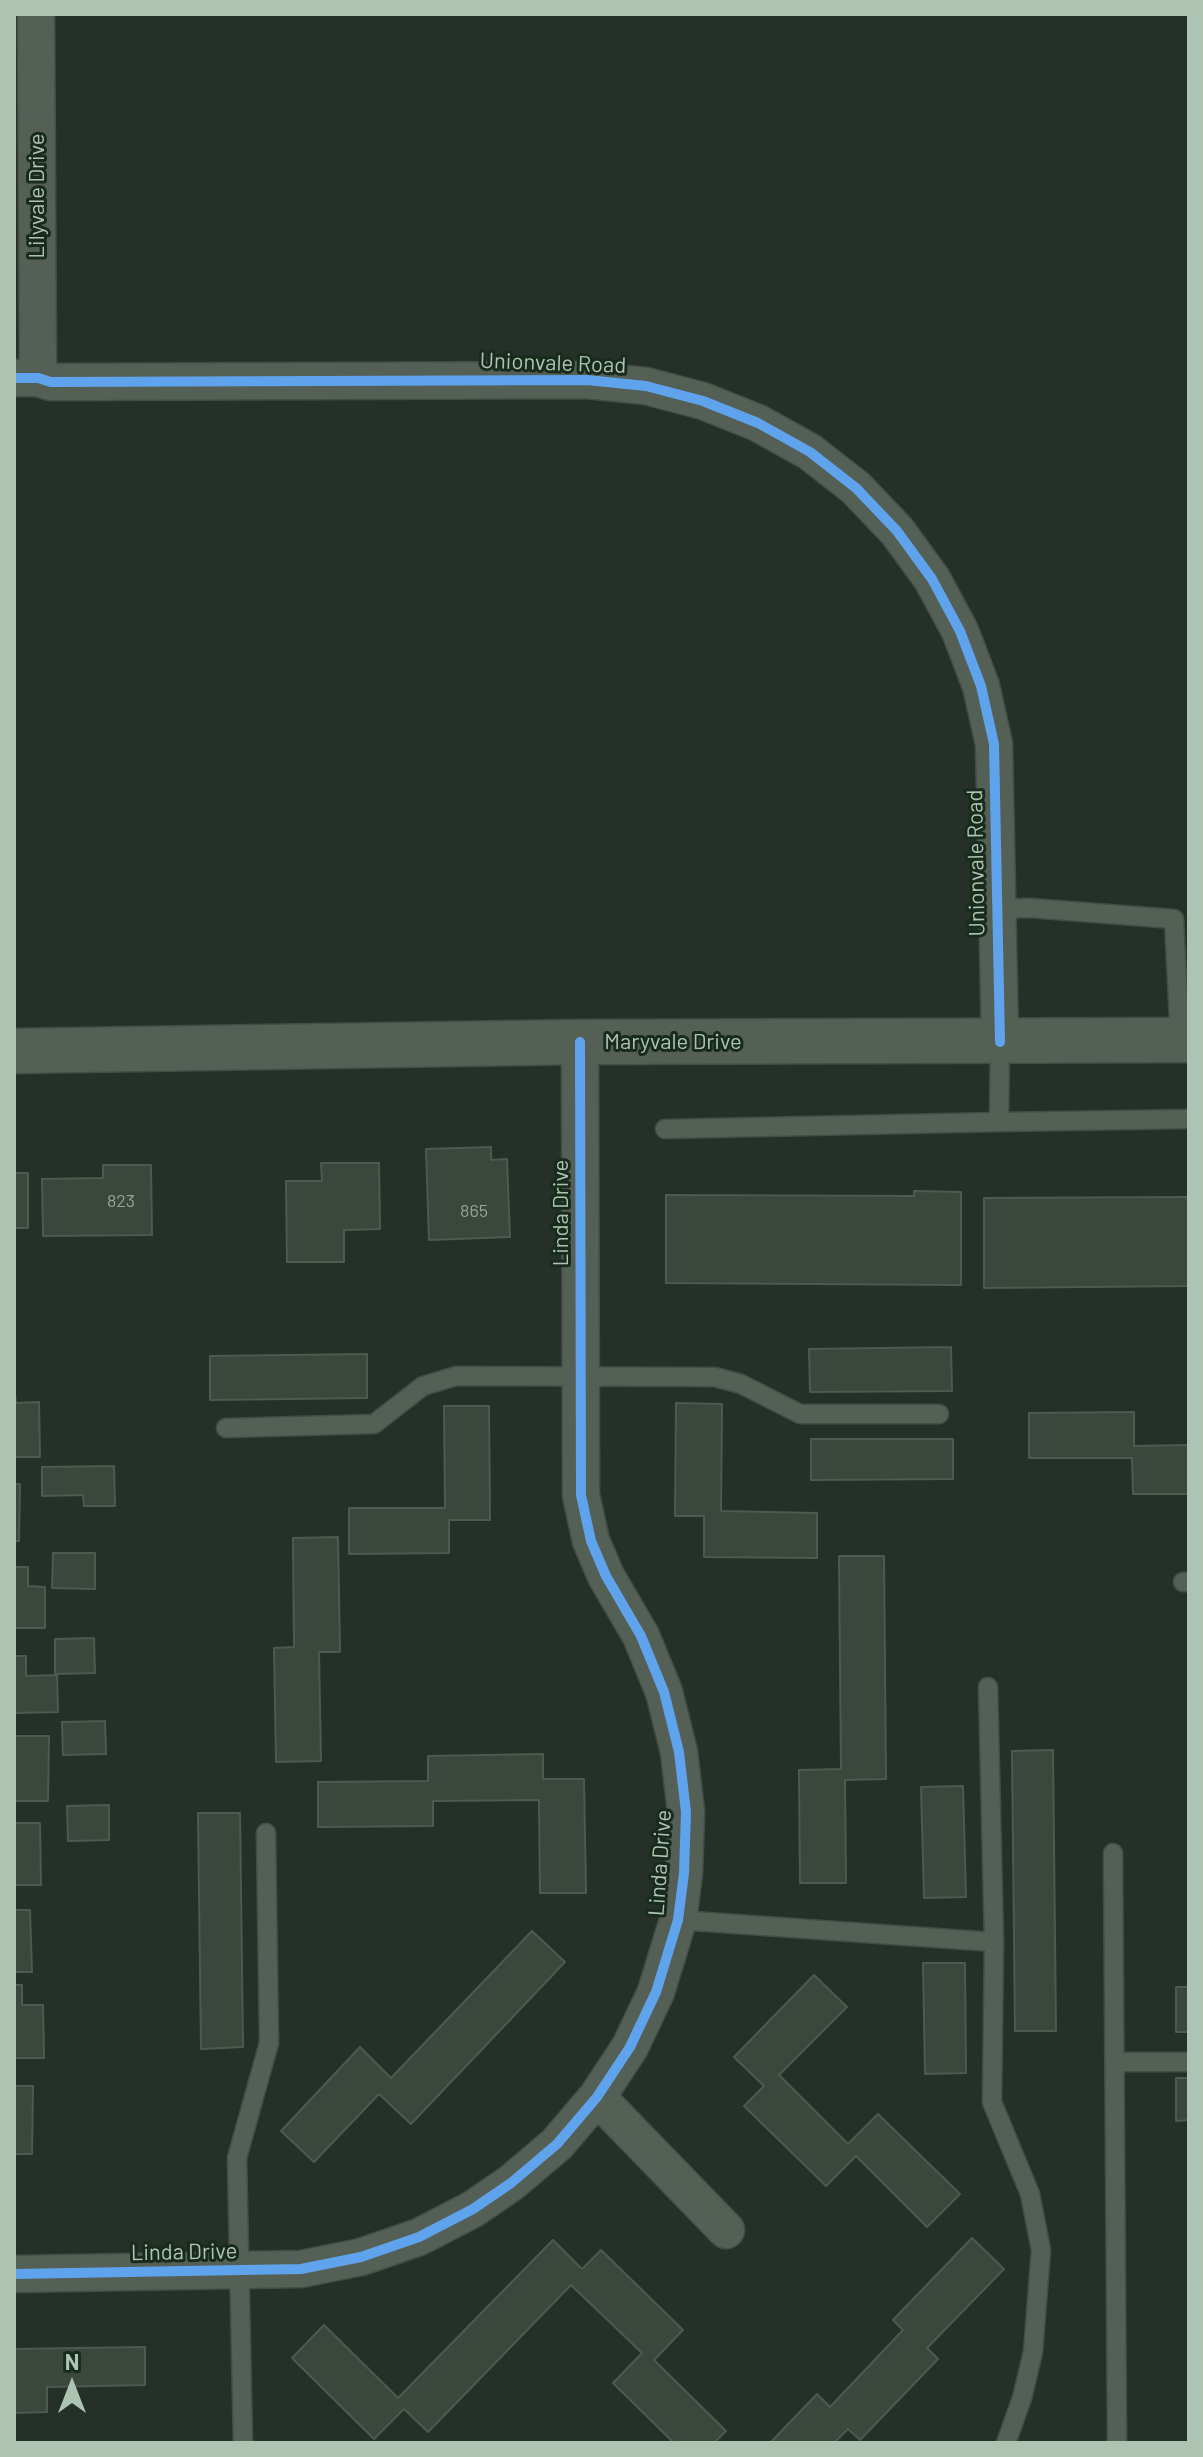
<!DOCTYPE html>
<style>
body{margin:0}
#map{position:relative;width:1203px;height:2457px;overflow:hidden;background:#253128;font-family:Barlow,sans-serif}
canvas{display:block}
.frame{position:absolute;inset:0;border:16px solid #adc4b2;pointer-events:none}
.north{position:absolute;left:32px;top:2345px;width:80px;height:80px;-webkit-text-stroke:6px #192b1c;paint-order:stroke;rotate:0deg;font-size:22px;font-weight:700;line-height:32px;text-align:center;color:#adc4b2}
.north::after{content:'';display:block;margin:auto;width:28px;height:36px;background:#adc4b2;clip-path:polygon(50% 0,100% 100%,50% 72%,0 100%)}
</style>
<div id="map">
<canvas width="1203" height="2457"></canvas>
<div class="frame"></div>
<div class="north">N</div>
</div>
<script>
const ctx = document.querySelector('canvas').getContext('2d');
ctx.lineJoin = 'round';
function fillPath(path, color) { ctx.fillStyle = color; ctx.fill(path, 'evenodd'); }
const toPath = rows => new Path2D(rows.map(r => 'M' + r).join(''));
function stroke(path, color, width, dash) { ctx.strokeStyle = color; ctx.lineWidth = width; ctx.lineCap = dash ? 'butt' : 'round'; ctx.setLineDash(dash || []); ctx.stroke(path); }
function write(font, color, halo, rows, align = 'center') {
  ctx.font = font + ' Barlow,sans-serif'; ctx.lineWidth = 6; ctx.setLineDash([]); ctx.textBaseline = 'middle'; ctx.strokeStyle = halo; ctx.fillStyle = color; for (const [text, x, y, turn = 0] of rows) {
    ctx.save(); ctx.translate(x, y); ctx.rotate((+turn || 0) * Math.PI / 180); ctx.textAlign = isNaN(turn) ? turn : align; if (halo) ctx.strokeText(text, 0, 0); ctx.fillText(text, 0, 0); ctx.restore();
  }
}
const building = toPath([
 [491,1147,491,1160,507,1159,510,1237,429,1240,426,1149,491,1147],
 [321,1163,379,1163,380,1229,344,1230,344,1262,287,1262,286,1181,322,1181,321,1163],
 [103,1165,151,1165,152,1235,43,1236,42,1179,103,1178,103,1165],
 [14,1173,28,1173,28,1228,14,1228,14,1173],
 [914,1191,961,1192,961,1285,666,1283,666,1195,914,1196,914,1191],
 [1189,1197,1189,1286,984,1288,984,1198,1189,1197],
 [951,1347,952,1391,810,1392,809,1349,951,1347],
 [367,1354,367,1398,210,1400,210,1356,367,1354],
 [14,1385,16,1403,39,1402,40,1457,14,1457,14,1385],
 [676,1403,722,1404,721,1511,817,1513,817,1558,704,1557,704,1516,675,1516,676,1403],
 [444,1406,489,1406,490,1520,449,1520,449,1553,349,1554,349,1508,445,1508,444,1406],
 [1134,1412,1134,1446,1189,1445,1189,1494,1133,1494,1132,1458,1029,1458,1029,1413,1134,1412],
 [811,1439,953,1439,953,1479,811,1480,811,1439],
 [114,1466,115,1506,84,1506,83,1495,42,1496,42,1467,114,1466],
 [14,1484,20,1484,19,1541,14,1541,14,1484],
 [338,1537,340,1652,319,1652,321,1761,276,1762,274,1648,294,1647,293,1538,338,1537],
 [53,1553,95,1553,95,1589,52,1588,53,1553],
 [839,1556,884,1556,886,1779,845,1780,846,1883,800,1883,799,1770,841,1769,839,1556],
 [14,1567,28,1567,28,1586,45,1587,45,1628,14,1628,14,1567],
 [94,1638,95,1673,55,1674,55,1639,94,1638],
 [14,1656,26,1656,26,1676,57,1675,58,1712,14,1713,14,1656],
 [105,1721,106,1754,63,1755,62,1722,105,1721],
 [14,1736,49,1736,48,1801,14,1801,14,1736],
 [1053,1750,1056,2031,1015,2031,1012,1751,1053,1750],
 [543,1754,543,1779,584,1779,586,1893,540,1893,539,1800,433,1801,433,1826,318,1827,318,1782,428,1781,428,1756,543,1754],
 [963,1786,966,1897,924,1898,921,1787,963,1786],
 [109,1805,109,1840,68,1841,67,1806,109,1805],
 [198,1813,240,1813,243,2047,201,2049,198,1813],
 [14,1823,40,1823,41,1885,14,1885,14,1823],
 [14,1910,30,1910,32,1972,14,1972,14,1910],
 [532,1931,565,1962,411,2124,379,2094,314,2162,281,2131,360,2047,391,2078,532,1931],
 [923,1963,965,1963,966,2073,925,2074,923,1963],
 [814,1975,847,2007,779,2075,848,2144,878,2114,960,2194,927,2227,856,2156,826,2186,744,2106,764,2086,734,2057,814,1975],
 [14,1985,22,1985,22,2005,43,2005,44,2058,14,2058,14,1985],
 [1176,1987,1189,1987,1189,2032,1176,2032,1176,1987],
 [1176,2078,1189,2078,1189,2120,1176,2121,1176,2078],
 [14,2086,33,2086,32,2154,14,2154,14,2086],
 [972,2238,1004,2269,927,2348,938,2359,860,2440,848,2429,834,2443,770,2443,817,2394,830,2407,903,2330,893,2320,972,2238],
 [553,2240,582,2269,601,2250,683,2330,654,2360,726,2431,714,2443,674,2443,613,2383,642,2353,571,2285,428,2432,404,2409,374,2439,292,2358,324,2325,398,2398,553,2240],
 [145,2347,145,2385,47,2387,47,2412,14,2413,14,2349,145,2347]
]);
const service = toPath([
 [997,909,1030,908,1174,919,1180,1040],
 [1000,1042,999,1122,1189,1119],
 [665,1129,999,1122],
 [226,1428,374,1424,423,1386,456,1376,715,1377,741,1384,800,1414,939,1414],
 [1183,1582,1189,1582],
 [988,1687,994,1942],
 [1113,1853,1117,2443],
 [678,1920,994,1942,992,2102,1030,2194,1041,2250,1033,2352,1022,2398,1006,2443],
 [1115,2062,1189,2062],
 [243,2443,237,2158,269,2043,266,1833]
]);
const minor = toPath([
 [36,14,38,378],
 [14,378,38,378,51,382,587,380,646,386,703,401,758,423,810,452,856,488,897,531,932,579,960,631,981,686,994,744,1000,1042],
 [597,2097,726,2230],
 [14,2274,301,2269,361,2257,419,2237,473,2209,511,2183,557,2144,597,2097,630,2047,656,1992,678,1920,684,1873,686,1812,679,1752,664,1692,641,1636,606,1576,591,1541,581,1495,580,1042]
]);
const tertiary = toPath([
 [14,1051,580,1042,1189,1040]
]);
const cycleway = toPath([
 [14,378,38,378,51,382,587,380,646,386,703,401,758,423,810,452,856,488,897,531,932,579,960,631,981,686,994,744,1000,1042],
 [14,2274,301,2269,361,2257,419,2237,473,2209,511,2183,557,2144,597,2097,630,2047,656,1992,678,1920,684,1873,686,1812,679,1752,664,1692,641,1636,606,1576,591,1541,581,1495,580,1042]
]);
const numberNames = [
 ["823",121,1201],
 ["865",474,1211]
];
const streetNames = [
 ["Lilyvale Drive",37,196,-90],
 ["Unionvale Road",553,363,2],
 ["Unionvale Road",976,863,-91],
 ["Maryvale Drive",673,1042],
 ["Linda Drive",561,1213,-90],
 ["Linda Drive",660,1863,-86],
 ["Linda Drive",184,2252,-1]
];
fillPath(building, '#3b463d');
stroke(building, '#4c5a4f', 2);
stroke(service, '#434c45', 21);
stroke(minor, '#434c45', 39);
stroke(tertiary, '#434c45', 47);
stroke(service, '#546056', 18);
stroke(minor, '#546056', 36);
stroke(tertiary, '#546056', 44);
stroke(cycleway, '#60a3ed', 10);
write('18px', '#90a495', null, numberNames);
write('22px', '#adc4b2', '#192b1c', streetNames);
</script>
